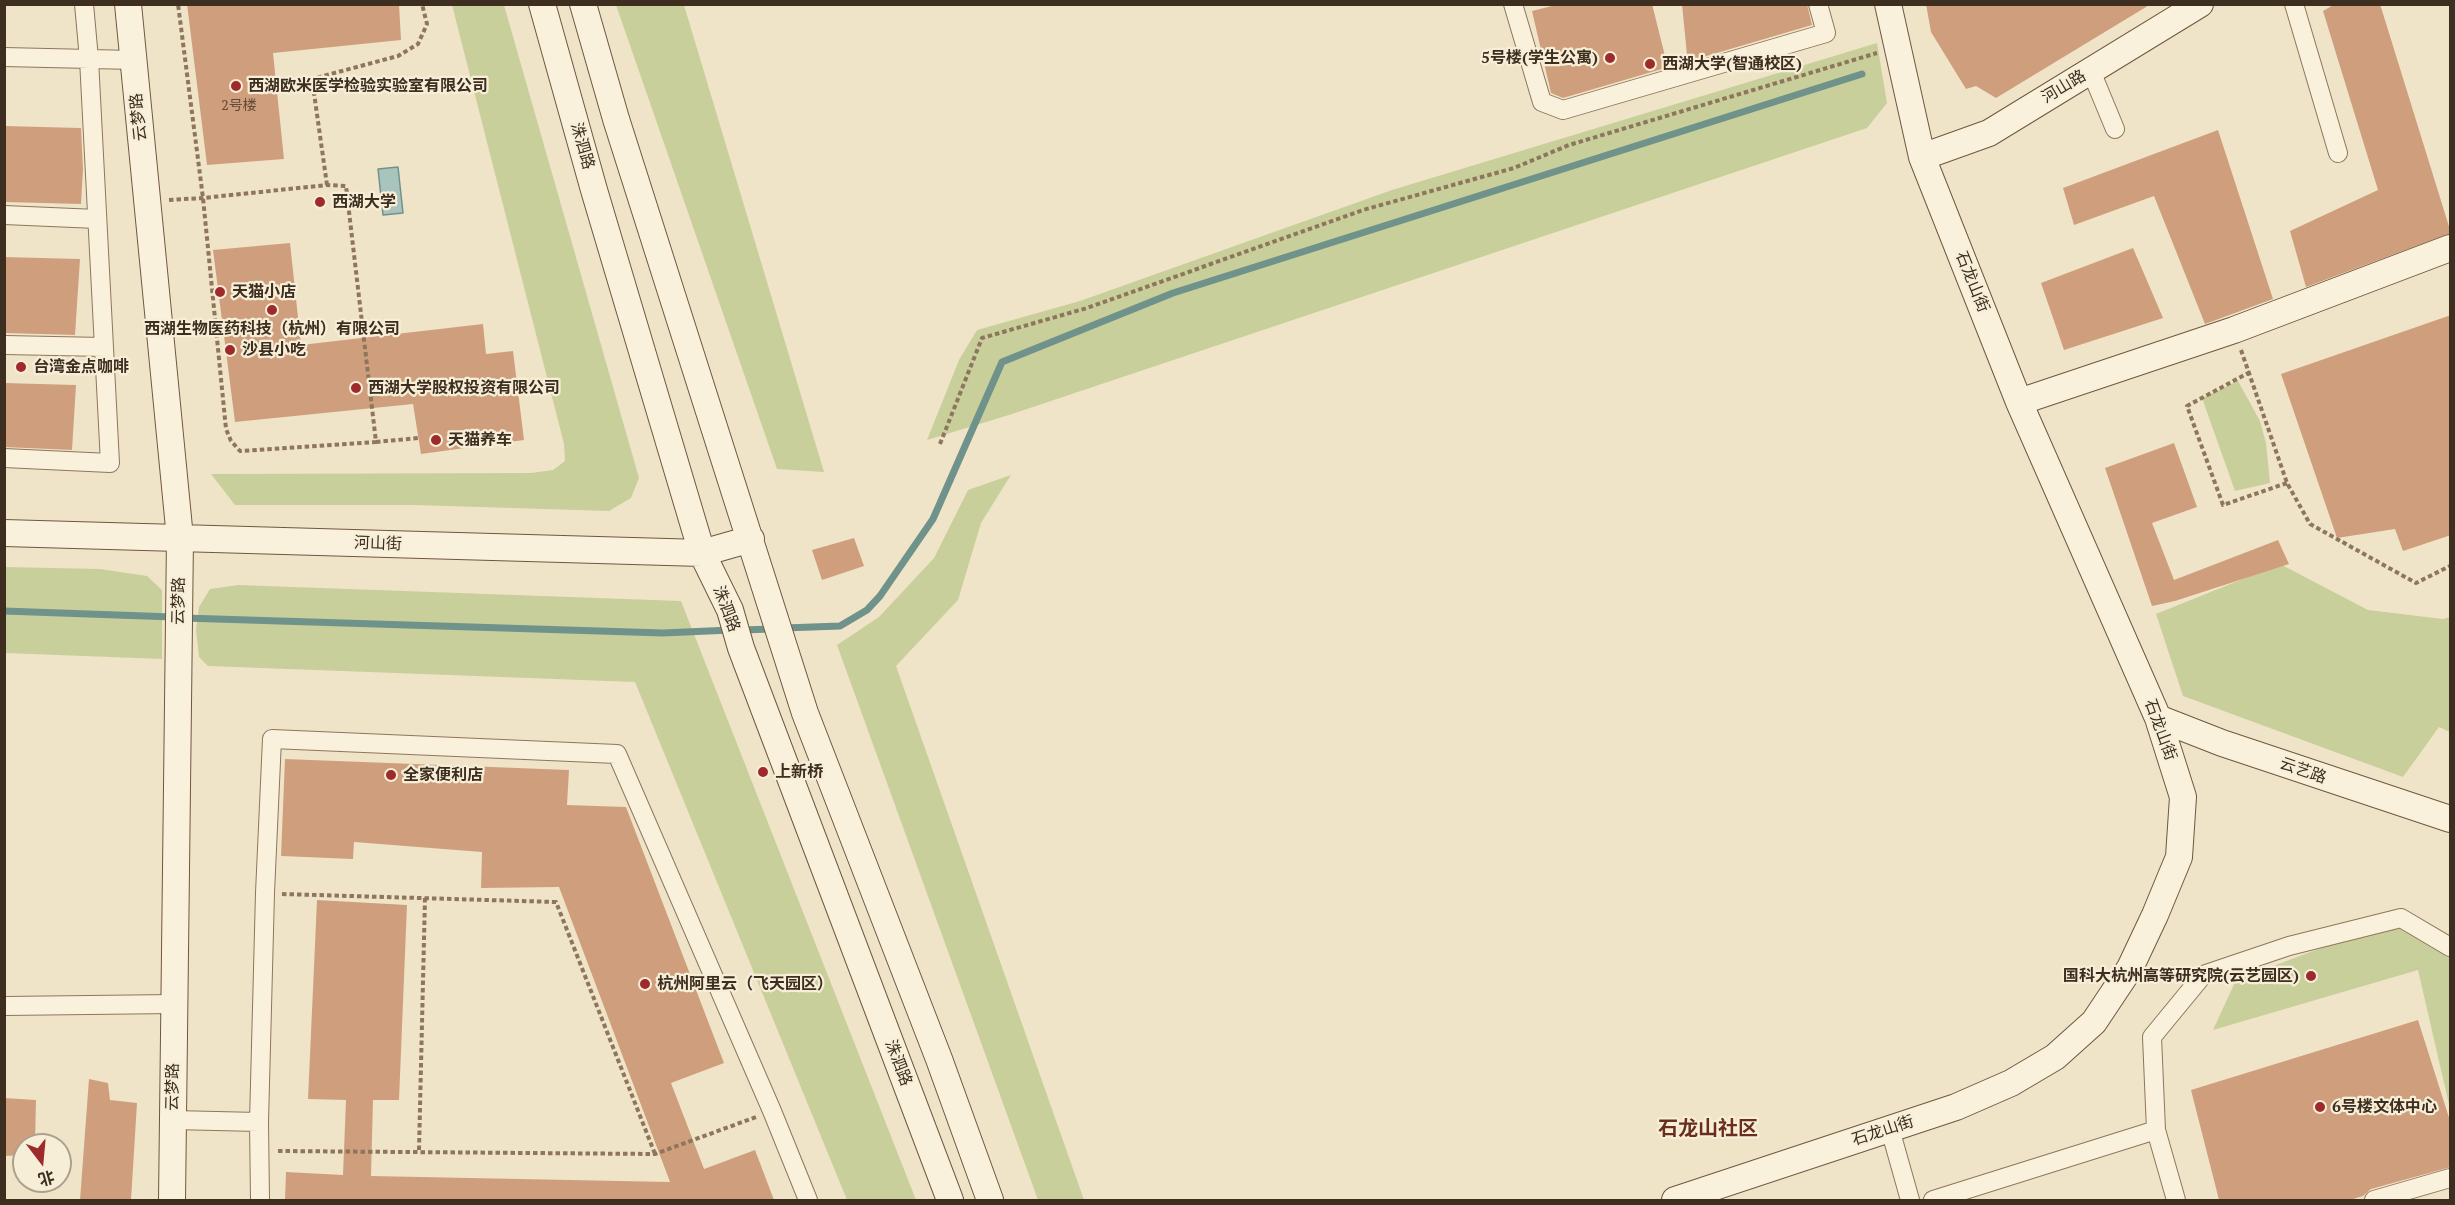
<!DOCTYPE html>
<meta charset="utf-8">
<style>
body{margin:0}
#map{position:relative;width:2455px;height:1205px;overflow:hidden;background:#f0e4c8;font-family:"PT Serif","Noto Sans SC",serif}
canvas{display:block}
.frame{position:absolute;inset:0;border:6px solid #3d2e20;pointer-events:none}
.north{position:absolute;left:12px;top:1133px;width:60px;height:60px;box-sizing:border-box;background:#f7eed8;border:2px solid #ada18e;border-radius:50%;rotate:164deg;font-size:16px;font-weight:700;line-height:24px;text-align:center;color:#3d2e20}
.north::after{content:'';display:block;margin:auto;width:21px;height:27px;background:#9e2a2b;clip-path:polygon(50% 0,100% 100%,50% 72%,0 100%)}
</style>
<div id="map">
<canvas width="2455" height="1205"></canvas>
<div class="frame"></div>
<div class="north">北</div>
</div>
<script>
const ctx = document.querySelector('canvas').getContext('2d');
ctx.lineJoin = 'round';
function fillPath(path, color) { ctx.fillStyle = color; ctx.fill(path, 'evenodd'); }
const toPath = rows => new Path2D(rows.map(r => 'M' + r).join(''));
function stroke(path, color, width, dash) { ctx.strokeStyle = color; ctx.lineWidth = width; ctx.lineCap = dash ? 'butt' : 'round'; ctx.setLineDash(dash || []); ctx.stroke(path); }
function write(font, color, halo, rows, align = 'center') {
  ctx.font = font + ' "PT Serif","Noto Sans SC",serif'; ctx.lineWidth = 4.5; ctx.setLineDash([]); ctx.textBaseline = 'middle'; ctx.strokeStyle = halo; ctx.fillStyle = color; for (const [text, x, y, turn = 0] of rows) {
    ctx.save(); ctx.translate(x, y); ctx.rotate((+turn || 0) * Math.PI / 180); ctx.textAlign = isNaN(turn) ? turn : align; if (halo) ctx.strokeText(text, 0, 0); ctx.fillText(text, 0, 0); ctx.restore();
  }
}
const green = toPath([
 [452,5,504,5,639,478,631,498,609,511,414,505,235,505,211,474,531,473,553,470,565,461,564,444],
 [616,5,684,5,824,472,777,469],
 [1877,43,1887,103,1867,128,1009,415,927,440,959,360,977,330,1080,301,1392,190],
 [2238,381,2260,421,2266,443,2270,483,2235,491,2202,398],
 [1011,475,981,523,958,600,896,666,1084,1200,1038,1200,837,645,879,617,934,558,968,490],
 [2280,564,2368,610,2443,619,2450,617,2450,732,2439,727,2403,777,2183,696,2156,614],
 [5,567,100,569,147,576,162,590,162,659,5,653],
 [238,585,681,601,916,1200,847,1200,635,682,208,666,199,657,196,630,199,607,210,589],
 [2401,918,2450,946,2450,1109,2418,970,2213,1030,2236,980]
]);
const water = toPath([
 [398,167,403,213,383,215,378,169,398,167]
]);
const stream = toPath([
 [4,611,173,617],
 [184,618,663,633,731,630],
 [784,628,840,626,867,610,880,596,933,519,1002,362,1173,293,1862,74],
 [742,630,772,629]
]);
const building = toPath([
 [187,4,399,4,401,40,273,53,284,159,207,165],
 [1560,4,1652,4,1666,60,1662,61,1662,69,1563,98,1551,93,1532,11],
 [1682,4,1807,4,1812,25,1693,60,1690,54,1687,55],
 [1926,4,2151,4,1996,98,1976,86,1966,89,1931,32],
 [2335,4,2380,4,2451,233,2306,287,2290,231,2378,190,2323,11],
 [4,126,81,128,83,169,81,204,4,202],
 [2218,130,2273,299,2205,324,2154,196,2074,225,2063,188],
 [290,243,301,345,483,324,486,354,513,351,524,440,421,454,413,404,235,422,213,250],
 [2133,248,2163,318,2064,350,2041,283],
 [4,257,80,259,75,335,4,333],
 [2451,315,2451,535,2403,551,2395,529,2337,538,2281,374],
 [4,383,76,385,72,450,4,447],
 [2174,443,2197,507,2152,523,2174,580,2278,540,2289,564,2175,601,2152,606,2105,468],
 [854,538,864,566,822,580,812,550],
 [285,759,569,770,567,805,626,807,724,1063,671,1083,704,1169,755,1150,774,1200,285,1200,286,1172,343,1175,346,1100,308,1099,317,900,407,905,399,1100,373,1100,371,1176,670,1182,559,887,481,888,482,852,354,842,353,859,281,856],
 [2418,1020,2451,1124,2451,1167,2371,1189,2363,1196,2350,1200,2219,1200,2191,1090],
 [89,1079,108,1083,110,1100,137,1103,131,1200,80,1200],
 [4,1098,36,1100,35,1145,24,1145,24,1155,4,1156]
]);
const path = toPath([
 [327,185,312,79,398,56,418,44,427,24,422,4],
 [169,200,203,198,327,185,346,186,376,442,240,451,231,441,226,429,203,198,178,4],
 [2241,350,2287,483,2310,524,2416,583,2450,566],
 [2250,372,2187,406,2223,505,2287,483],
 [376,442,418,438],
 [940,444,982,338,1087,308,1363,210,1514,168,1569,145,1877,53],
 [282,894,556,902,655,1154],
 [419,1150,425,897],
 [278,1151,655,1154,756,1117]
]);
const street = toPath([
 [1513,4,1542,102,1563,110,1826,33,1818,4],
 [2294,4,2338,153],
 [4,57,134,60],
 [2091,71,2115,129],
 [4,215,97,219],
 [4,345,104,347],
 [4,458,110,463,89,59,84,4],
 [4,1006,174,1004],
 [173,1120,259,1122],
 [1890,1129,1910,1200],
 [2156,1130,2152,1037,2203,975,2289,946,2401,918,2450,947],
 [260,1200,259,1122,265,893,272,739,617,754,772,1111,808,1200],
 [1933,1200,2156,1130,2176,1200],
 [2374,1200,2450,1178]
]);
const secondary = toPath([
 [128,4,180,538,172,1200],
 [542,4,594,190,702,553,730,610,741,648,950,1200],
 [583,4,616,119,805,713,939,1059,990,1200],
 [1922,157,1989,133,2200,4],
 [2019,402,2234,330,2450,248],
 [4,533,702,553,751,539],
 [2158,718,2222,743,2450,819],
 [1675,1200,1956,1107,2011,1083,2055,1057,2094,1022,2130,968,2155,915,2179,857,2183,797,2158,718,2019,402,1922,157,1888,4]
]);
const markers = [
 [1610,58,6,"#9e2a2b"],
 [1650,64,6,"#9e2a2b"],
 [236,86,6,"#9e2a2b"],
 [320,202,6,"#9e2a2b"],
 [220,292,6,"#9e2a2b"],
 [272,310,6,"#9e2a2b"],
 [230,350,6,"#9e2a2b"],
 [21,367,6,"#9e2a2b"],
 [356,388,6,"#9e2a2b"],
 [436,440,6,"#9e2a2b"],
 [763,772,6,"#9e2a2b"],
 [391,775,6,"#9e2a2b"],
 [2311,976,6,"#9e2a2b"],
 [645,984,6,"#9e2a2b"],
 [2320,1107,6,"#9e2a2b"]
];
const numberNames = [
 ["2号楼",239,106]
];
const poiNames = [
 ["5号楼(学生公寓)",1598,58,"right"],
 ["西湖大学(智通校区)",1662,64],
 ["西湖欧米医学检验实验室有限公司",248,86],
 ["西湖大学",332,202],
 ["天猫小店",232,292],
 ["西湖生物医药科技（杭州）有限公司",272,329,"center"],
 ["沙县小吃",242,350],
 ["台湾金点咖啡",33,367],
 ["西湖大学股权投资有限公司",368,388],
 ["天猫养车",448,440],
 ["上新桥",775,772],
 ["全家便利店",403,775],
 ["国科大杭州高等研究院(云艺园区)",2299,976,"right"],
 ["杭州阿里云（飞天园区）",657,984],
 ["6号楼文体中心",2332,1107]
];
const streetNames = [
 ["河山路",2064,87,-31],
 ["云梦路",139,117,-96],
 ["洙泗路",582,146,74],
 ["石龙山街",1972,282,68],
 ["河山街",378,544,2],
 ["云梦路",179,601,-89],
 ["洙泗路",726,609,69],
 ["石龙山街",2160,730,70],
 ["云艺路",2303,771,19],
 ["洙泗路",898,1063,69],
 ["云梦路",173,1087,-89],
 ["石龙山街",1883,1131,-18]
];
const quarterNames = [
 ["石龙山社区",1708,1129]
];
fillPath(green, '#c9cf9b');
fillPath(water, '#a9c4bc');
stroke(water, '#6f938a', 1.5);
stroke(stream, '#6f938a', 7);
fillPath(building, '#cf9f7d');
stroke(street, '#8d765c', 20);
stroke(secondary, '#6f573f', 28);
stroke(path, '#8d765c', 4, [4.5, 3]);
stroke(street, '#faf1dc', 18);
stroke(secondary, '#faf1dc', 26);
for (const [x, y, r, color] of markers) { const dot = new Path2D(); dot.arc(x, y, r, 0, 2 * Math.PI); ctx.fillStyle = color; ctx.fill(dot); stroke(dot, '#f7eed8', 2); }
write('14px', '#624a37', null, numberNames);
write('bold 16px', '#3d2e20', '#f7eed8', poiNames, 'left');
write('16px', '#3d2e20', '#f7eed8', streetNames);
write('bold 20px', '#6b2e1e', '#f7eed8', quarterNames);
</script>
